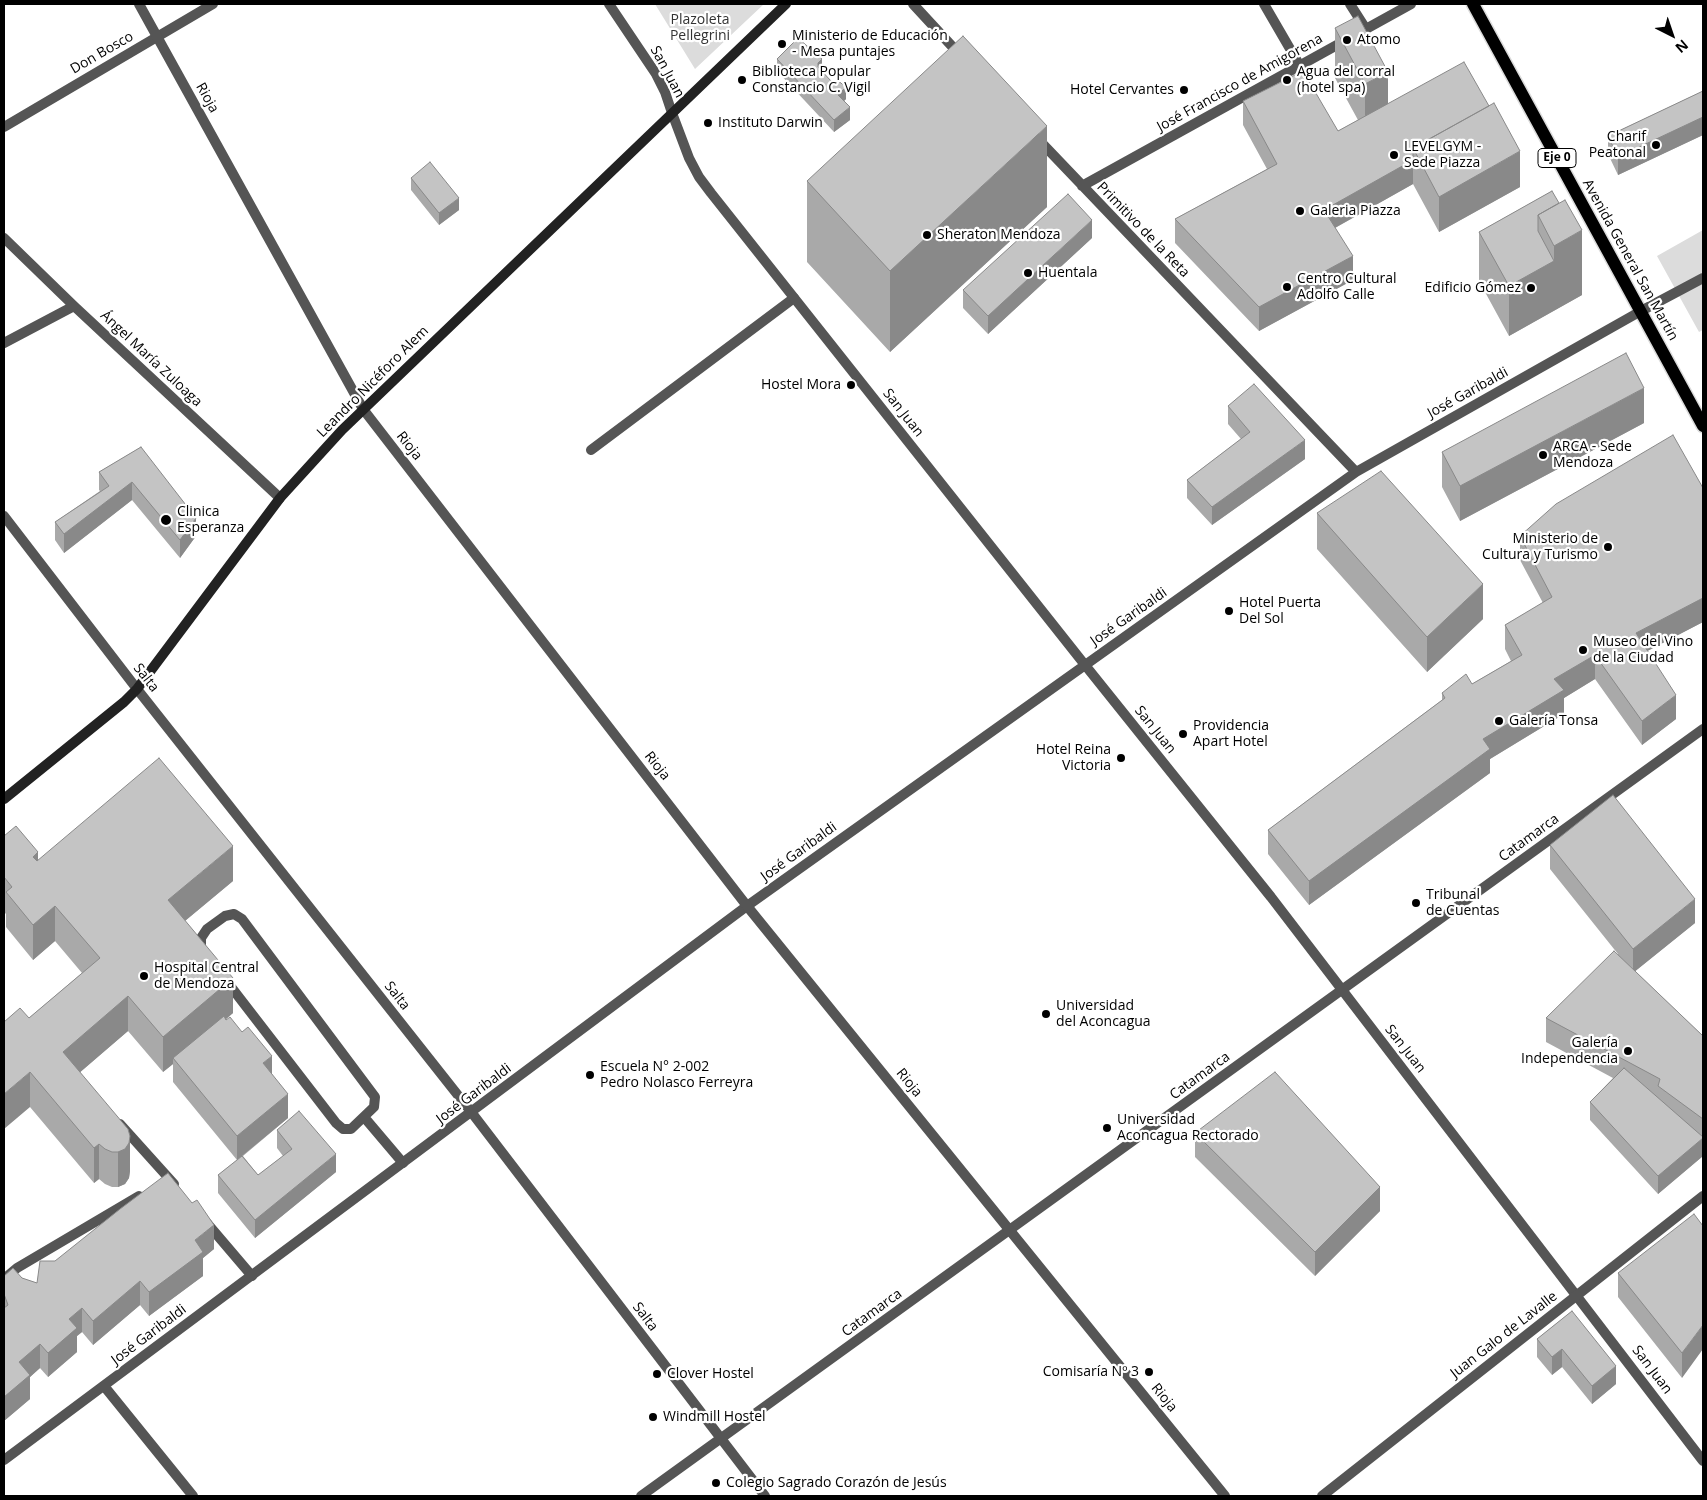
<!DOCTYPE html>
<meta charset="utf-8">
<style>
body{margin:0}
#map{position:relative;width:1707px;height:1500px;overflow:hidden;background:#fff;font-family:"Open Sans",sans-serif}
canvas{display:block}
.frame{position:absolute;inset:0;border:5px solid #000;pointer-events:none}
.north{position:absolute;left:1647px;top:10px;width:50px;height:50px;-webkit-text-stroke:4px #fff;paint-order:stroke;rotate:139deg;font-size:14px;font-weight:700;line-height:20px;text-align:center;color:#000}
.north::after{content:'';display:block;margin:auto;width:18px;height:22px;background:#000;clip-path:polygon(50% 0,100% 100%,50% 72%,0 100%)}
</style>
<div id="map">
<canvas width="1707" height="1500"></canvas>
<div class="frame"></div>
<div class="north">N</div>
</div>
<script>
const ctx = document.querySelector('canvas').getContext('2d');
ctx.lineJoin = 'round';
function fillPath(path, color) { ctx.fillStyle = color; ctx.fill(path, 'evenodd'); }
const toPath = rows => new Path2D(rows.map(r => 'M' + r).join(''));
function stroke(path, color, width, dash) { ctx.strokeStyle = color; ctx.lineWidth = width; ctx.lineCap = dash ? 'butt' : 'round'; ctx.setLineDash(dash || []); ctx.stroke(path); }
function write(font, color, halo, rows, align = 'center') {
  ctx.font = font + ' "Open Sans",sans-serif'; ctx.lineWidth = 4.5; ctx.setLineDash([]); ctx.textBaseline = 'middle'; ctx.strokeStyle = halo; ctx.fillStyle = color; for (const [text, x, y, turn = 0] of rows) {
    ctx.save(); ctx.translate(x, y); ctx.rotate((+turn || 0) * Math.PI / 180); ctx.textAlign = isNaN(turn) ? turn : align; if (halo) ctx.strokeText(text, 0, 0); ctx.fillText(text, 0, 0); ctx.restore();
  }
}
const green = toPath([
 [655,4,764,4,695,69],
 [1703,230,1703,330,1699,332,1657,256]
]);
const service = toPath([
 [1264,4,1300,66],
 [1350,4,1364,26],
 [591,450,794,298],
 [234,914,242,919,375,1097,374,1107,351,1129,343,1129,336,1123,201,948,201,938,207,929,225,916,234,914],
 [364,1117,403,1163],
 [120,1124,174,1184],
 [206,1222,252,1276],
 [4,1279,17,1268,139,1196]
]);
const pedestrian = toPath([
 [1641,311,1703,278]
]);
const minor = toPath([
 [913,4,961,56],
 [672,113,689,158,699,177,711,193,1085,665,1271,897,1703,1461],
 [4,127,213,4],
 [1037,138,1356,472],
 [1082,186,1411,4],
 [4,238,74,306,280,498],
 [4,343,74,306],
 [4,516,137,689,472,1113,765,1496],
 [104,1386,193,1496],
 [4,1460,747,906,1356,472,1641,311],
 [641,1496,1703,729]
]);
const tertiary = toPath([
 [139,4,363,409,747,906,1225,1496],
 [609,4,656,74,665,92,672,113],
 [1322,1496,1703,1196]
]);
const secondary = toPath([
 [4,799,124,702,137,689,280,498,342,430,786,4]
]);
const primary = toPath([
 [1473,4,1703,426]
]);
const wall = toPath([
 [1335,28,1388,104,1520,187,1439,232,1413,184,1335,228,1353,280,1259,331,1175,243,1175,219,1267,169,1243,125,1243,101,1338,131,1358,120,1335,78],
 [777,59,822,71,846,99,844,101,850,120,834,132,777,71],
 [1703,91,1703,135,1618,175,1608,154,1608,136],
 [411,178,459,210,439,225,411,190],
 [807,181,1047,207,890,352,807,262],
 [1552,191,1582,295,1509,336,1479,281,1479,232],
 [1092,238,988,334,963,308,963,290],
 [1703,299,1703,338,1702,335,1702,300],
 [1228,406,1305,459,1212,525,1187,498,1187,480,1241,439,1228,424],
 [1644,423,1460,521,1442,487,1442,452],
 [141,447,196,536,180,558,132,500,64,553,55,540,55,522,100,491,99,490,99,472],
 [1703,488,1703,622,1647,651,1676,719,1642,745,1595,679,1564,698,1564,714,1490,759,1490,773,1309,905,1268,854,1268,830,1442,700,1442,693,1472,684,1511,661,1505,649,1505,625,1543,603,1520,560,1520,536],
 [1317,513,1483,619,1427,672,1317,549],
 [4,836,38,860,233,881,185,921,233,1013,226,1019,272,1074,288,1118,243,1156,258,1175,283,1156,277,1148,277,1130,336,1172,255,1238,218,1193,218,1175,237,1160,173,1082,173,1064,163,1072,128,1031,80,1072,130,1171,129,1178,125,1184,118,1187,112,1187,105,1184,99,1179,94,1183,30,1107,29,1018,82,973,55,941,33,960,6,927,6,914,4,912],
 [1550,845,1695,923,1635,971,1703,1036,1703,1156,1658,1194,1590,1120,1590,1102,1613,1078,1546,1042,1546,1018,1618,954,1550,869],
 [1195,1133,1380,1211,1315,1276,1195,1157],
 [1703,1226,1682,1378,1618,1297,1618,1273],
 [214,1249,203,1258,203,1276,149,1316,140,1305,93,1345,82,1332,77,1336,77,1352,48,1377,40,1368,30,1377,30,1399,4,1421,4,1276,22,1278,37,1283,55,1261],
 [1572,1311,1616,1384,1592,1404,1562,1367,1552,1375,1537,1357,1537,1339]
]);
const shadedWall = toPath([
 [822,59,822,72,818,75,818,63],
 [1388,72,1388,122,1365,134,1365,84],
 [846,87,846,99,838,107,838,95],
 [850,107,850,120,834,132,834,120],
 [1703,117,1703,135,1618,175,1618,157],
 [1047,126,1047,207,890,352,890,271],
 [1520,151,1520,187,1439,232,1439,197],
 [1413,160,1413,184,1324,234,1324,210],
 [459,198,459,210,439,225,439,213],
 [1092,220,1092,238,988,334,988,316],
 [1582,230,1582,295,1509,336,1509,286,1554,261,1554,246],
 [1353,256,1353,280,1259,331,1259,307],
 [1644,388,1644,423,1460,521,1460,486],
 [1305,440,1305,459,1212,525,1212,507],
 [132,482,132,500,64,553,64,534],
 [196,518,196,536,180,558,180,540],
 [1483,584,1483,619,1427,672,1427,637],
 [1703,598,1703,622,1636,657,1636,633],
 [1595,655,1595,679,1564,698,1564,714,1490,759,1490,773,1309,905,1309,881,1483,739,1554,679],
 [1676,695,1676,719,1642,745,1642,721],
 [233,846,233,881,168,935,168,900],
 [38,852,38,887,33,857],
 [1695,899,1695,923,1633,973,1633,949],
 [55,906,55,941,33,960,33,925],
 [233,978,233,1013,176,1062,173,1058,173,1064,163,1072,163,1037],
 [128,996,128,1031,63,1087,63,1052],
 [272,1056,272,1080,263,1063],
 [30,1072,30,1107,4,1129,4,1094],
 [288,1094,288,1118,237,1160,237,1136],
 [130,1136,130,1171,129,1178,125,1184,118,1187,118,1152],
 [1703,1138,1703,1156,1658,1194,1658,1176],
 [99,1144,99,1179,94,1183,94,1148],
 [336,1154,336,1172,255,1238,255,1220],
 [1380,1187,1380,1211,1315,1276,1315,1252],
 [214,1225,214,1249,203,1258,203,1276,149,1316,149,1292,195,1240],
 [140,1281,140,1305,93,1345,93,1321],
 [82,1308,82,1332,77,1336,77,1352,48,1377,48,1353,69,1319],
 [1703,1325,1703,1349,1682,1378,1682,1353],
 [40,1344,40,1368,30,1377,30,1399,4,1421,4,1397,19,1362],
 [1562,1349,1562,1367,1552,1375,1552,1357],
 [1616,1366,1616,1384,1592,1404,1592,1386]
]);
const building = toPath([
 [1358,16,1388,72,1365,84,1335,28,1358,16],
 [963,36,1047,126,890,271,807,181,963,36],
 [798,38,822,59,818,63,818,67,832,82,837,80,846,87,838,95,850,107,834,120,777,59,798,38],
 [1464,62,1489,106,1413,148,1413,160,1324,210,1353,256,1259,307,1175,219,1277,164,1243,101,1303,71,1338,131,1464,62],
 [1703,91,1703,117,1618,157,1608,136,1703,91],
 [1494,103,1520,151,1439,197,1413,148,1494,103],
 [430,162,459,198,439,213,411,178,430,162],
 [1552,191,1559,203,1538,215,1538,231,1554,261,1509,286,1479,232,1552,191],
 [1068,194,1092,220,988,316,963,290,1068,194],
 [1565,200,1582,230,1554,246,1538,215,1565,200],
 [1626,353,1644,388,1460,486,1442,452,1626,353],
 [1254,384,1305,440,1212,507,1187,480,1250,432,1228,406,1254,384],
 [1673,435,1703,488,1703,598,1636,633,1676,695,1642,721,1595,655,1554,679,1564,690,1483,739,1490,749,1309,881,1268,830,1445,698,1442,693,1466,674,1472,684,1522,655,1505,625,1552,597,1520,536,1556,504,1673,435],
 [141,447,196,518,180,540,132,482,64,534,55,522,109,486,99,472,141,447],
 [1381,471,1483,584,1427,637,1317,513,1381,471],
 [159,758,233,846,168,900,233,978,163,1037,128,996,63,1052,128,1129,130,1136,129,1143,125,1149,118,1152,112,1152,105,1149,99,1144,94,1148,30,1072,4,1094,4,1022,20,1008,29,1018,100,958,55,906,33,925,6,892,12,887,4,877,4,836,16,826,38,852,33,857,37,861,159,758],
 [1613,795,1695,899,1633,949,1550,845,1613,795],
 [1614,951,1703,1036,1703,1119,1658,1086,1660,1079,1546,1018,1614,951],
 [224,1016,226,1020,230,1017,242,1032,248,1027,272,1056,263,1063,288,1094,237,1136,173,1058,224,1016],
 [1624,1068,1703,1137,1703,1138,1658,1176,1590,1102,1624,1068],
 [1275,1072,1380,1187,1315,1252,1195,1133,1275,1072],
 [299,1111,336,1154,255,1220,218,1175,242,1156,258,1175,292,1149,277,1130,299,1111],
 [168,1173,192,1203,197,1200,214,1225,195,1240,203,1252,149,1292,140,1281,93,1321,82,1308,69,1319,77,1328,48,1353,40,1344,19,1362,30,1375,4,1397,4,1308,8,1305,4,1294,4,1276,13,1268,22,1278,37,1283,40,1261,55,1261,120,1209,168,1173],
 [1694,1214,1703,1226,1703,1325,1682,1353,1618,1273,1694,1214],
 [1572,1311,1616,1366,1592,1386,1562,1349,1552,1357,1537,1339,1572,1311]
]);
const markers = [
 [1347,40,5,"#000"],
 [782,44,5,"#000"],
 [742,80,5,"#000"],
 [1287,80,5,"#000"],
 [1184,90,5,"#000"],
 [708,123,5,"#000"],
 [1656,145,5,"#000"],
 [1394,155,5,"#000"],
 [1300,211,5,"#000"],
 [927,235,5,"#000"],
 [1028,273,5,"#000"],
 [1287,287,5,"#000"],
 [1531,288,5,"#000"],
 [851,385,5,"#000"],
 [1543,455,5,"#000"],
 [166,520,6,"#000"],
 [1608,547,5,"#000"],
 [1229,611,5,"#000"],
 [1583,650,5,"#000"],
 [1499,721,5,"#000"],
 [1183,734,5,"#000"],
 [1121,758,5,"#000"],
 [1416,903,5,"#000"],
 [144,976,5,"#000"],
 [1046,1014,5,"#000"],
 [1628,1051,5,"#000"],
 [590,1075,5,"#000"],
 [1107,1128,5,"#000"],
 [1149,1372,5,"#000"],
 [657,1374,5,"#000"],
 [653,1417,5,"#000"],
 [716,1483,5,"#000"]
];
const shields = [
 [1557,158,38]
];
const shieldNames = [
 ["Eje 0",1557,158]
];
const parkNames = [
 ["Plazoleta",700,20],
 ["Pellegrini",700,36]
];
const poiNames = [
 ["Ministerio de Educación",792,36],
 ["- Mesa puntajes",792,52],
 ["Atomo",1357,40],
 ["Biblioteca Popular",752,72],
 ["Constancio C. Vigil",752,88],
 ["Agua del corral",1297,72],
 ["(hotel spa)",1297,88],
 ["Hotel Cervantes",1174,90,"right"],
 ["Instituto Darwin",718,123],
 ["Charif",1646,137,"right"],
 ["Peatonal",1646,153,"right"],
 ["LEVELGYM -",1404,147],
 ["Sede Piazza",1404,163],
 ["Galeria Piazza",1310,211],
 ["Sheraton Mendoza",937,235],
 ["Huentala",1038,273],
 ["Centro Cultural",1297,279],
 ["Adolfo Calle",1297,295],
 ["Edificio Gómez",1521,288,"right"],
 ["Hostel Mora",841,385,"right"],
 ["ARCA - Sede",1553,447],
 ["Mendoza",1553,463],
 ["Clinica",177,512],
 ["Esperanza",177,528],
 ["Ministerio de",1598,539,"right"],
 ["Cultura y Turismo",1598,555,"right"],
 ["Hotel Puerta",1239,603],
 ["Del Sol",1239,619],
 ["Museo del Vino",1593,642],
 ["de la Ciudad",1593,658],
 ["Galería Tonsa",1509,721],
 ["Providencia",1193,726],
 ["Apart Hotel",1193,742],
 ["Hotel Reina",1111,750,"right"],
 ["Victoria",1111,766,"right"],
 ["Tribunal",1426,895],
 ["de Cuentas",1426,911],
 ["Hospital Central",154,968],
 ["de Mendoza",154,984],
 ["Universidad",1056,1006],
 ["del Aconcagua",1056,1022],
 ["Galería",1618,1043,"right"],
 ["Independencia",1618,1059,"right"],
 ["Escuela N° 2-002",600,1067],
 ["Pedro Nolasco Ferreyra",600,1083],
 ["Universidad",1117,1120],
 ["Aconcagua Rectorado",1117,1136],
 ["Comisaría Nº 3",1139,1372,"right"],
 ["Clover Hostel",667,1374],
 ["Windmill Hostel",663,1417],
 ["Colegio Sagrado Corazón de Jesús",726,1483]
];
const streetNames = [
 ["Don Bosco",102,53,-30],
 ["San Juan",667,72,62],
 ["José Francisco de Amigorena",1240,83,-29],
 ["Rioja",207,98,61],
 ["Primitivo de la Reta",1143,230,46],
 ["Avenida General San Martín",1630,260,61],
 ["Ángel María Zuloaga",151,359,43],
 ["Leandro Nicéforo Alem",373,382,-45],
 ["José Garibaldi",1468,393,-29],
 ["San Juan",903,413,52],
 ["Rioja",409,446,52],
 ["José Garibaldi",1129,617,-35],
 ["Salta",146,678,52],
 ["San Juan",1155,730,51],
 ["Rioja",657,766,52],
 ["Catamarca",1529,838,-36],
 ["José Garibaldi",799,852,-36],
 ["Salta",397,996,52],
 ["San Juan",1405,1049,52],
 ["Catamarca",1200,1076,-36],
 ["Rioja",909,1083,51],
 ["José Garibaldi",474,1094,-37],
 ["Catamarca",872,1313,-36],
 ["Salta",645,1317,53],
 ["José Garibaldi",149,1335,-37],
 ["Juan Galo de Lavalle",1504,1335,-38],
 ["San Juan",1652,1370,53],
 ["Rioja",1164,1398,51]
];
fillPath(green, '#dcdcdc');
stroke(primary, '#dbdbdb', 15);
stroke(service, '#555', 10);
stroke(pedestrian, '#555', 10);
stroke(minor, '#555', 10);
stroke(tertiary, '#555', 10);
stroke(secondary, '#222', 10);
stroke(primary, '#000', 12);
fillPath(wall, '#a9a9a9');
fillPath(shadedWall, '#898989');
fillPath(building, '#c4c4c4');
stroke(building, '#898989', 1);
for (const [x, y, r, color] of markers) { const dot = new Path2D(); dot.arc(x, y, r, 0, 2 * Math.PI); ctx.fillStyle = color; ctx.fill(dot); stroke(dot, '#fff', 2); }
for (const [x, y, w] of shields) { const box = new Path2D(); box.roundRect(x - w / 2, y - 9.5, w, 19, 4); ctx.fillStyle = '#fff'; ctx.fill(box); stroke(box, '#000', 1); }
write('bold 12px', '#000', null, shieldNames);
write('14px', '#333', '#fff', parkNames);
write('14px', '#000', '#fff', poiNames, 'left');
write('14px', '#000', '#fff', streetNames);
</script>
